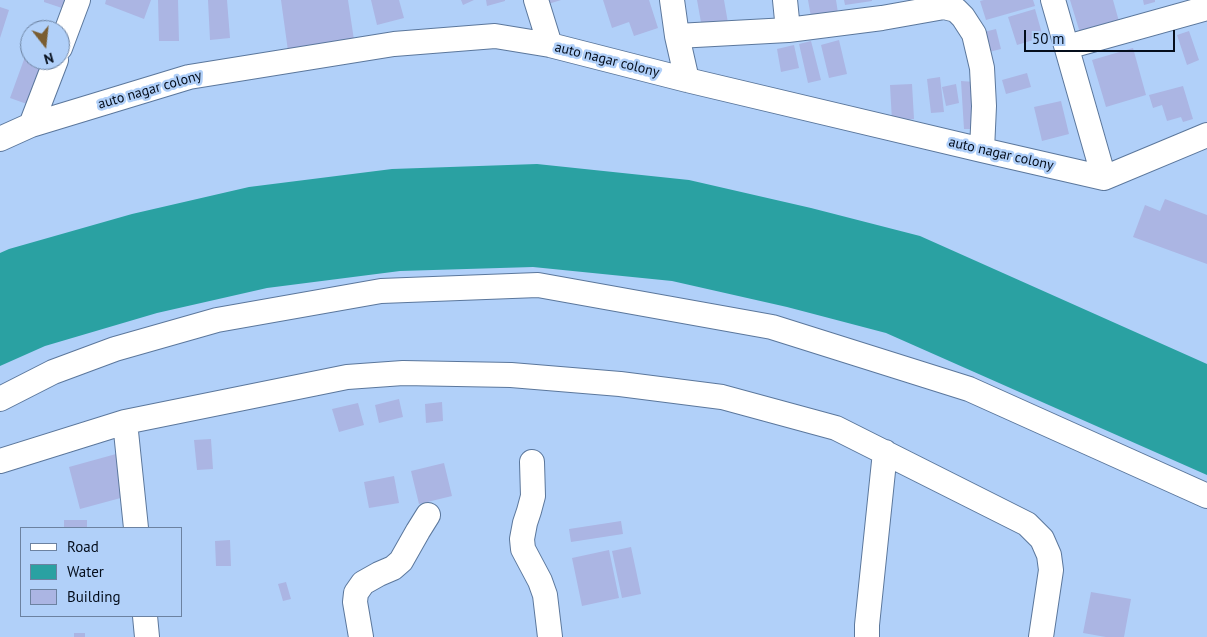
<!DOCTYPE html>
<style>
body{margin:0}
#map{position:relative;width:1207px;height:637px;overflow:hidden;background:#b1d0f9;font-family:"PT Sans",sans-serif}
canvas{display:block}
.legend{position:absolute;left:20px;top:527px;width:162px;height:90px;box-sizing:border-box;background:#b1d0f9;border:1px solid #6c82a1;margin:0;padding:6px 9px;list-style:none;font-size:15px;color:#050e1c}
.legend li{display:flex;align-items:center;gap:10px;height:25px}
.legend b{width:25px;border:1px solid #6c82a1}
.north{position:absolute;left:20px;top:20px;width:50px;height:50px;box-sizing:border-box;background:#b1d0f9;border:1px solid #6c82a1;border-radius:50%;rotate:164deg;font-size:14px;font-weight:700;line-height:20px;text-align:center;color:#050e1c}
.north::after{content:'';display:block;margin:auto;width:18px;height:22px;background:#7a5d31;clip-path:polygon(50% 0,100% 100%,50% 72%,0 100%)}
.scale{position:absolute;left:1024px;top:30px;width:151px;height:22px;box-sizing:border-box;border:2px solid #050e1c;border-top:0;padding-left:6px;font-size:15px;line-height:18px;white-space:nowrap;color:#050e1c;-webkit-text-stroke:4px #b1d0f9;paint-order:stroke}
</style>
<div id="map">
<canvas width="1207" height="637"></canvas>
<ul class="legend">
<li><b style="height:6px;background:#fff"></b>Road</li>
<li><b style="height:14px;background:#2aa1a2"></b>Water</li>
<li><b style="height:14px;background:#abb5e3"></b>Building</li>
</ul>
<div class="north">N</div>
<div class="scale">50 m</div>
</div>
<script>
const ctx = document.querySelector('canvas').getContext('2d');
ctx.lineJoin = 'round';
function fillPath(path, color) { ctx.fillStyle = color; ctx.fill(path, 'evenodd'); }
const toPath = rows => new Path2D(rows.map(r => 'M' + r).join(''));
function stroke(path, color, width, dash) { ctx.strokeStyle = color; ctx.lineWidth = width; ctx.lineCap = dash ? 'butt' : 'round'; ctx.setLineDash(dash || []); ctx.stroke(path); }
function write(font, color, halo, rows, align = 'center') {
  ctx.font = font + ' "PT Sans",sans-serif'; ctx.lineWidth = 5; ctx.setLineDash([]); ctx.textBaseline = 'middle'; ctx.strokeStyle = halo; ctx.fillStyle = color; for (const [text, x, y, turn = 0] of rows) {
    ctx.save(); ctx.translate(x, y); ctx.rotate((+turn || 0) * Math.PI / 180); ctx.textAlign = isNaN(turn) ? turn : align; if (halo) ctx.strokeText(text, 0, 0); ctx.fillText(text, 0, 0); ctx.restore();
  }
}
const water = toPath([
 [537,164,689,180,811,208,920,236,1207,364,1207,475,886,333,787,307,672,281,533,267,400,271,267,288,157,313,45,346,0,366,0,253,9,249,132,214,249,187,392,169]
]);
const building = toPath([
 [44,0,65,0,62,8,44,2],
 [106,0,151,0,144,19,105,4],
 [158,0,178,0,179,41,159,41],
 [208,0,227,0,230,38,210,40],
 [281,0,348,0,354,40,288,51],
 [371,0,399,0,404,18,377,25],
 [461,0,474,0,463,5],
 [486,0,505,0,505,1,487,6],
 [540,0,561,0,542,6],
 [603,0,649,0,658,28,634,36,629,22,612,28],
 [697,0,724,0,728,23,702,28],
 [808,0,836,0,838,13,811,17],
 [844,0,872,0,872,1,845,5],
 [984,0,1033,0,1035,6,986,20,980,1],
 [1070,0,1113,0,1120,25,1081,36],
 [1143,0,1155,0,1155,2,1144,5],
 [0,7,9,10,0,38],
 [1035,9,1043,37,1017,45,1008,17],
 [37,23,54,30,34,30],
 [996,29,1001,49,985,53,980,33],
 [1189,31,1199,60,1187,65,1177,35],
 [839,40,847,74,829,78,821,45],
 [811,41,821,80,808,83,799,44],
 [30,43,30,60,43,60,27,104,10,98],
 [794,45,799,68,781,72,777,49],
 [1133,48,1146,95,1106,107,1092,60],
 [1027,73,1031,87,1006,94,1002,80],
 [940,77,944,112,931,113,927,79],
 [961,81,975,82,977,129,964,129],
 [912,84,914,119,892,121,890,85],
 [956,84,959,103,946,106,942,87],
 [1183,86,1193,119,1183,122,1181,117,1167,121,1162,105,1153,108,1149,95],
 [1061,101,1069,134,1042,141,1034,107],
 [1165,199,1207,215,1207,264,1133,237,1145,205,1160,211],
 [399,399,403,417,379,423,375,405],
 [442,402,443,421,426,423,425,404],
 [358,403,364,425,339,432,332,409],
 [211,439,213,469,197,470,194,440],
 [116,454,128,496,80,509,69,467],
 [444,463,452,496,419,504,411,471],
 [394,476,399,503,369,508,364,482],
 [64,520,87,520,87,528,64,528],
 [621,521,623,534,571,542,569,529],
 [230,540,231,566,216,566,215,541],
 [631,547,641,594,622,598,612,551],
 [609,550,619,598,582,606,572,558],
 [286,582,291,599,283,601,278,584],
 [1091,592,1131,599,1124,637,1106,637,1083,633],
 [74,633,85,633,85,637,74,637]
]);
const minor = toPath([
 [536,0,550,45],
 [672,0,677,36,687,80],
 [785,0,788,30],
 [1053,0,1104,178],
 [677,36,788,30,882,18,944,7,956,10,963,17,974,34,982,68,984,106,982,150],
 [1067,47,1207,8],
 [60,48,78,0],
 [31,125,56,60],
 [0,139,31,125,189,77,394,44,495,36,550,45,687,80,982,150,1104,178,1207,135],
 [0,399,53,372,115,349,217,320,381,291,538,285,772,327,969,389,1207,496],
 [125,422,136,528],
 [0,461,125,422,347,377,403,373,511,375,620,384,722,397,836,428,1027,524,1042,539,1049,555,1051,570,1041,637],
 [532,462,533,496,529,511,525,523,522,539,523,549,540,581,545,595,550,637],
 [145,616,147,637],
 [361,637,355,602,356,593,363,583,379,574,393,568,401,561,418,531,428,515],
 [867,637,867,625,885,452]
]);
const streetNames = [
 ["auto nagar colony",607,60,14],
 ["auto nagar colony",150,90,-16],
 ["auto nagar colony",1001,154,13]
];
fillPath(water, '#2aa1a2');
fillPath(building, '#abb5e3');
stroke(minor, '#5b779c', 26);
stroke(minor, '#fff', 24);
write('14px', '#050e1c', '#b1d0f9', streetNames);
</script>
